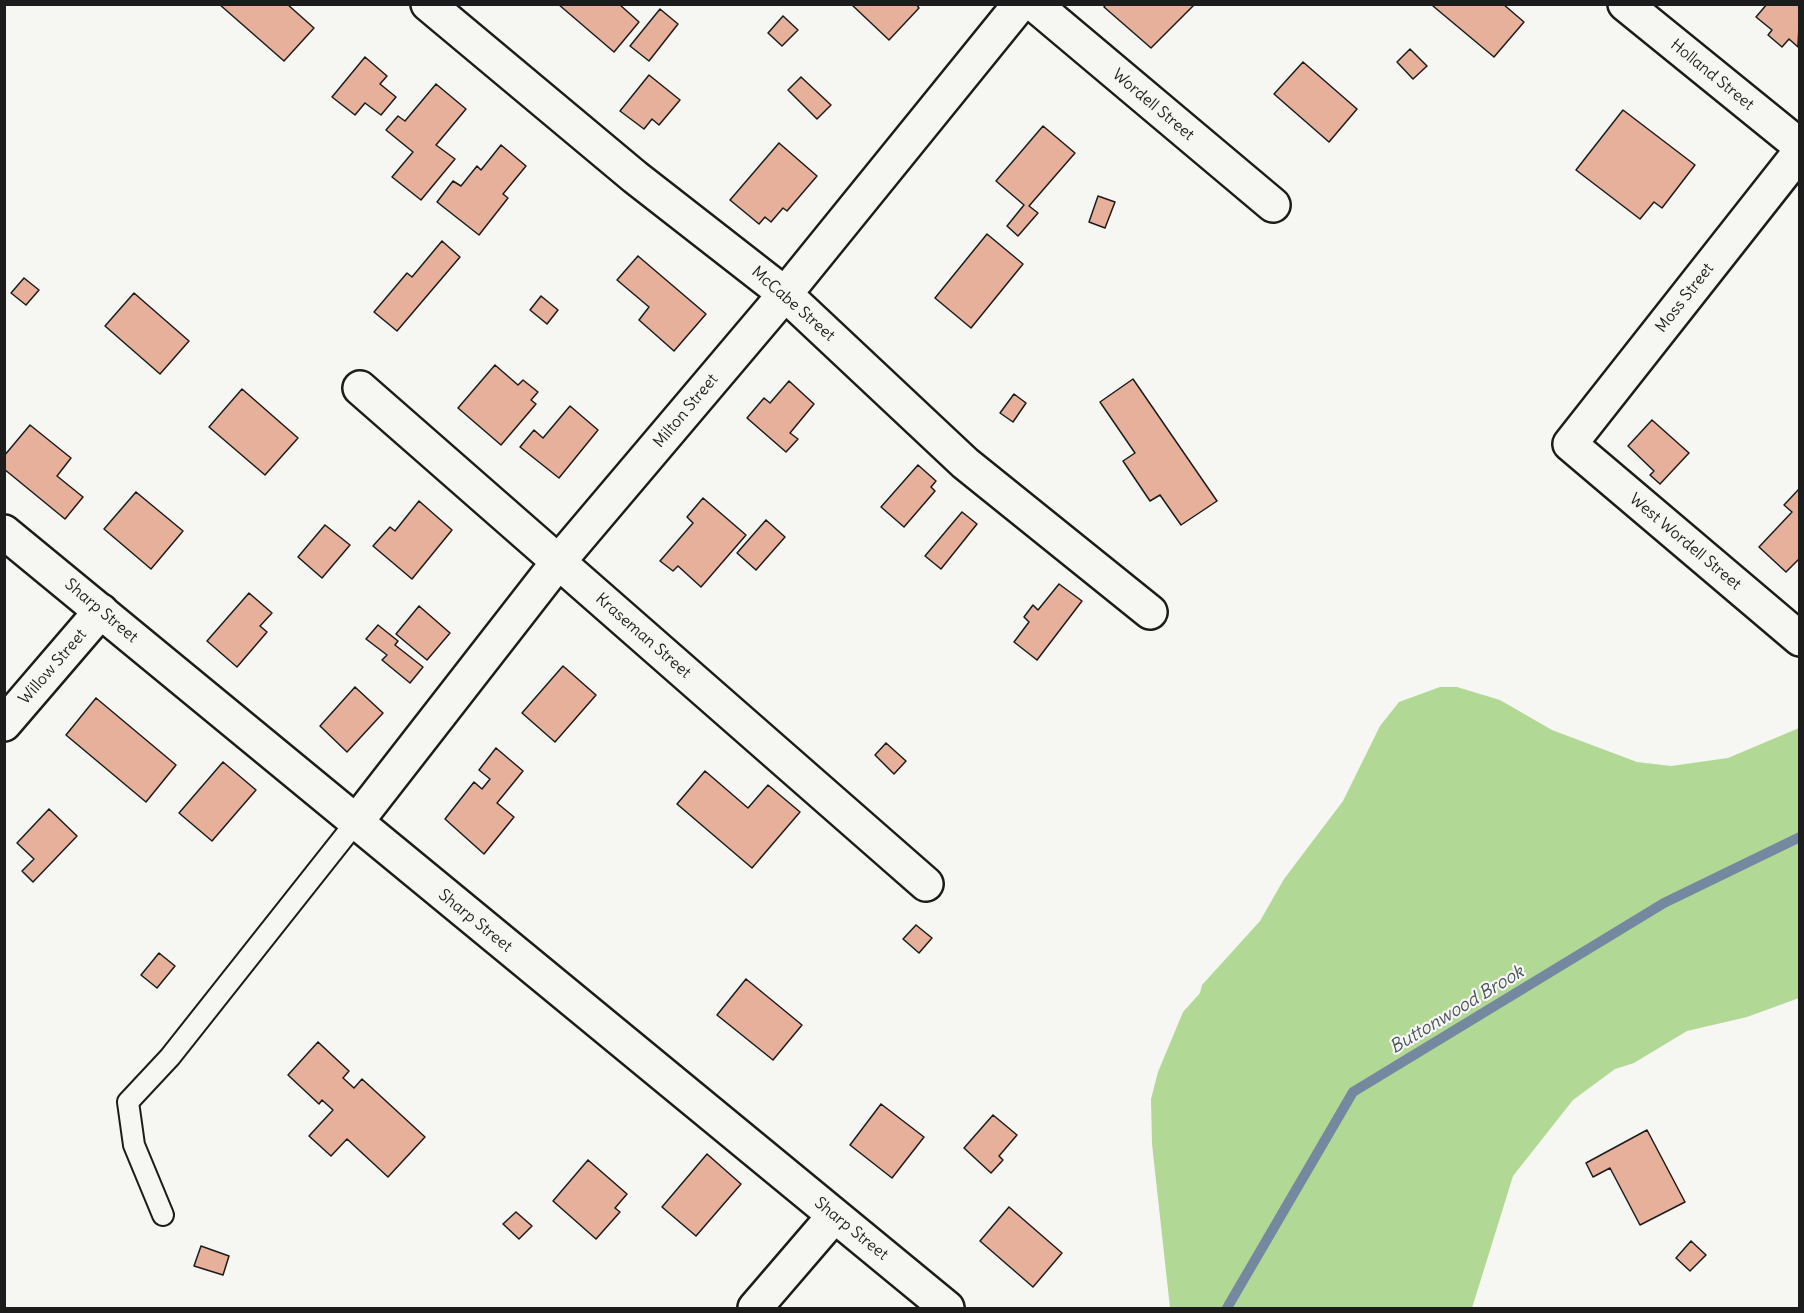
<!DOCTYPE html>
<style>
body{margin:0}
#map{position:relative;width:1804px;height:1313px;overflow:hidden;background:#f6f6f2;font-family:Delius,sans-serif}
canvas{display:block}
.frame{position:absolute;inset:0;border:6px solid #1c1c1c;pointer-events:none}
</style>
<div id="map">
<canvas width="1804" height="1313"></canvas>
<div class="frame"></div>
</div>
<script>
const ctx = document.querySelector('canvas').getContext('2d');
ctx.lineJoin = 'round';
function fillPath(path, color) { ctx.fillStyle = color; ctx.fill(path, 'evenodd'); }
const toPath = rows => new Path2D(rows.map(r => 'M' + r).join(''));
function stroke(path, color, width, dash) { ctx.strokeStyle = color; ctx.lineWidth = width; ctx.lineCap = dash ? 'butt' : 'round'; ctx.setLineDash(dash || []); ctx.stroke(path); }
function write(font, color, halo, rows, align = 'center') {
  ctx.font = font + ' Delius,sans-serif'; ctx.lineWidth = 4.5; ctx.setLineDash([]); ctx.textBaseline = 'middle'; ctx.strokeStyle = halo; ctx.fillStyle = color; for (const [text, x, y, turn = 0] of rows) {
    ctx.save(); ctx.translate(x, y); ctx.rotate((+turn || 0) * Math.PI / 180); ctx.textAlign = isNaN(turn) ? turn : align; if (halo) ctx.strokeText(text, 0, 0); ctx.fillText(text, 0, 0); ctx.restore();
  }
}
const green = toPath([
 [1440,687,1457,687,1500,700,1552,730,1637,762,1671,766,1728,758,1799,728,1799,998,1747,1017,1687,1031,1634,1063,1615,1069,1573,1100,1513,1176,1472,1308,1170,1308,1152,1144,1151,1099,1158,1072,1183,1012,1200,993,1202,985,1260,921,1284,879,1343,801,1380,726,1399,702]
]);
const stream = toPath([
 [1227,1308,1353,1092,1664,903,1800,837]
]);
const building = toPath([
 [219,4,287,4,314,28,284,61,219,4],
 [558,4,619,4,639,22,614,52,558,4],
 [851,4,916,4,919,8,889,40,851,4],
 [1106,4,1195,4,1151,48,1104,7,1106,4],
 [1434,4,1503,4,1524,22,1494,57,1433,6,1434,4],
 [1767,4,1800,4,1798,47,1789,39,1782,47,1768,35,1772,30,1756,17,1767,4],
 [660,9,678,24,649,61,630,46,660,9],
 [783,16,798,30,782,46,768,33,783,16],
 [1410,49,1427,66,1413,79,1397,62,1410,49],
 [365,57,387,76,380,84,396,97,381,115,365,103,355,115,332,97,365,57],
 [1303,62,1357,109,1329,142,1274,94,1303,62],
 [649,75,680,100,659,125,652,119,644,129,620,111,649,75],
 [801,77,831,105,817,119,788,90,801,77],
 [436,84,466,109,436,145,455,159,421,200,392,177,413,152,386,130,398,116,405,121,436,84],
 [1623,110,1695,165,1662,208,1654,202,1640,219,1576,170,1623,110],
 [1043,126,1075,153,1029,206,1038,213,1018,236,1007,226,1024,205,996,181,1043,126],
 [779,143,817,176,787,211,783,208,771,222,765,217,759,224,730,200,779,143],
 [501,145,526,166,503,194,508,198,479,235,437,202,453,181,461,186,477,166,481,170,501,145],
 [1098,196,1115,202,1105,228,1089,222,1098,196],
 [987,234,1023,264,971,328,935,298,987,234],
 [442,241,460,257,397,331,374,312,407,273,412,277,442,241],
 [638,256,706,314,674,351,639,320,649,307,617,280,638,256],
 [24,278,39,290,26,305,11,293,24,278],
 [134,293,189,341,160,374,105,326,134,293],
 [541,296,558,310,547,324,530,310,541,296],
 [495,365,518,385,523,380,538,392,531,400,536,404,501,445,458,408,495,365],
 [1133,379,1217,501,1181,525,1160,495,1150,501,1123,461,1135,453,1100,402,1133,379],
 [789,381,814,404,790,433,798,439,786,452,747,418,764,398,770,403,789,381],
 [242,389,298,438,265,475,209,427,242,389],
 [1014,394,1026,403,1013,422,1000,413,1014,394],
 [570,406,598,430,559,478,520,447,534,430,543,438,570,406],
 [1652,420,1689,453,1660,484,1650,475,1654,471,1628,446,1652,420],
 [30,425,71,458,57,476,83,497,65,519,4,469,4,456,30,425],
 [918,465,936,481,931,487,935,491,904,527,881,507,918,465],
 [1799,489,1800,558,1786,572,1759,547,1792,512,1784,505,1799,489],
 [136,492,183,531,151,569,104,529,136,492],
 [703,498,746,535,701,587,678,566,673,571,660,561,693,523,687,517,703,498],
 [419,501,452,530,412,579,373,546,390,527,395,531,419,501],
 [962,512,977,524,941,569,925,556,962,512],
 [766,520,785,537,756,570,737,553,766,520],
 [325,525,350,545,322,578,298,557,325,525],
 [1059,584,1082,601,1037,660,1014,642,1029,622,1024,617,1033,605,1038,610,1059,584],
 [249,593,272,613,260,626,267,632,237,667,207,641,249,593],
 [419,606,450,633,427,660,396,634,419,606],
 [378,625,398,641,395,645,423,667,410,683,382,660,387,655,366,639,378,625],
 [563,666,596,695,555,742,522,713,563,666],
 [355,687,383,713,347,752,320,726,355,687],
 [96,698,176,765,146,802,66,735,96,698],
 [886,743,906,761,894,774,875,755,886,743],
 [496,748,523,771,497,803,514,817,484,854,445,819,474,782,482,789,490,779,479,770,496,748],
 [223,762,256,790,212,841,179,813,223,762],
 [705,771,748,808,768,785,800,812,752,868,677,804,705,771],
 [49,809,77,836,33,882,22,871,34,859,17,843,49,809],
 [916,925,932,938,919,953,903,939,916,925],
 [159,953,175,966,157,988,141,975,159,953],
 [746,979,802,1025,773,1060,717,1015,746,979],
 [318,1042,349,1071,343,1078,354,1088,362,1079,425,1137,388,1177,347,1139,331,1156,309,1136,333,1110,322,1100,319,1104,288,1075,318,1042],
 [881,1104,924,1137,892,1178,850,1145,881,1104],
 [993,1115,1017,1135,999,1156,1003,1160,991,1173,964,1148,993,1115],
 [1647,1130,1685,1202,1640,1225,1610,1168,1593,1177,1586,1163,1647,1130],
 [707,1154,741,1184,696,1236,662,1207,707,1154],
 [588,1160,627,1194,615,1208,620,1212,596,1239,553,1201,588,1160],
 [1009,1207,1062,1253,1033,1287,980,1241,1009,1207],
 [516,1212,532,1226,519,1239,503,1224,516,1212],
 [1691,1241,1706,1255,1690,1271,1676,1258,1691,1241],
 [201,1246,229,1256,223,1275,194,1266,201,1246]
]);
const lane = toPath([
 [163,1215,134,1145,128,1102,170,1057,356,822]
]);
const street = toPath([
 [428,4,635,177,785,294,965,463,1150,612],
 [1034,4,1273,205],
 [1625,4,1800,146],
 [1800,152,1570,444,1800,639],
 [360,388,926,884],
 [4,724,101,611],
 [356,822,559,561,785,294,1020,4],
 [755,1308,834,1216]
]);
const secondary = toPath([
 [4,532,947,1308]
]);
const streetNames = [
 ["Holland Street",1712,75,39],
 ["Wordell Street",1153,105,40],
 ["Moss Street",1685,298,-52],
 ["McCabe Street",793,304,41],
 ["Milton Street",686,411,-50],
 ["West Wordell Street",1685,542,40],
 ["Sharp Street",101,611,40],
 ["Kraseman Street",643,636,41],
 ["Willow Street",53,667,-49],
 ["Sharp Street",475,921,39],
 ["Sharp Street",851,1229,39]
];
const waterNames = [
 ["Buttonwood Brook",1457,1010,-31]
];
fillPath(green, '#b1d995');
stroke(stream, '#74899f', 10);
fillPath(building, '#e6b09b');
stroke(building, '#1c1c1c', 1.5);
stroke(lane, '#1c1c1c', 24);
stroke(street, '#1c1c1c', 38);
stroke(secondary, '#1c1c1c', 38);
stroke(lane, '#f6f6f2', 20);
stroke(street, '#f6f6f2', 33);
stroke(secondary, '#f6f6f2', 33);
write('16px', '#1c1c1c', '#f6f6f2', streetNames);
write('italic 18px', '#48535e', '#f6f6f2', waterNames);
</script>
